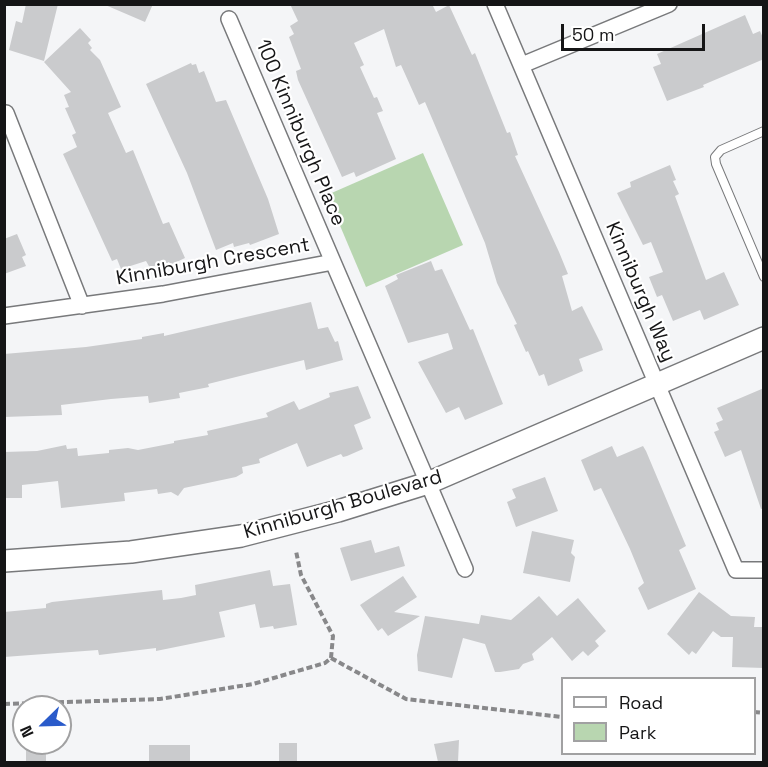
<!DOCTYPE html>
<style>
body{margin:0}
#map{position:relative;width:768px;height:767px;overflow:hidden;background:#f4f5f7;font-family:"Space Grotesk",sans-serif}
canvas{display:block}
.frame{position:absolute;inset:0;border:6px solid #151516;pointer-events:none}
.legend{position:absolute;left:561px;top:677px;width:195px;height:78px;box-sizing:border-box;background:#fff;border:2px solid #a1a1a2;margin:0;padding:8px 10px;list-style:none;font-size:18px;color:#151516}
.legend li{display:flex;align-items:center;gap:12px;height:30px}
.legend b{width:30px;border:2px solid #a1a1a2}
.north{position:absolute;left:12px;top:695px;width:60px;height:60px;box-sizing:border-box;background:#fff;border:2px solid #a1a1a2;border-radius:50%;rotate:247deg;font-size:16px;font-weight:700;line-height:24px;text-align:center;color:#151516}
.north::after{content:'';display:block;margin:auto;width:21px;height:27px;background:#2a5bca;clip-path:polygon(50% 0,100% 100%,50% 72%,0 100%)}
.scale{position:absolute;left:561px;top:24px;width:144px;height:27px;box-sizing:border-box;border:3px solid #151516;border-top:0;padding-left:8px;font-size:18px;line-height:21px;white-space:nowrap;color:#151516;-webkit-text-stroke:4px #fff;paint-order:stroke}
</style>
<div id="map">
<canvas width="768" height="767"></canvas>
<div class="frame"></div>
<ul class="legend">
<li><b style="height:8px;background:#fff"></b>Road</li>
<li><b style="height:16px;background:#b8d6b0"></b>Park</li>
</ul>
<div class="north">N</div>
<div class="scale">50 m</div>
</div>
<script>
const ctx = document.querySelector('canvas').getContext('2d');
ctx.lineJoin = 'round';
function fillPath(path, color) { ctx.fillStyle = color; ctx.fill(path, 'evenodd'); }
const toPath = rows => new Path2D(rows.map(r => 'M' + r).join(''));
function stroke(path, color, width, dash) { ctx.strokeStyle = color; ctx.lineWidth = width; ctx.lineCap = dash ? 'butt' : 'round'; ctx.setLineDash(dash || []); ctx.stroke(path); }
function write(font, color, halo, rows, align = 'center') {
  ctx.font = font + ' "Space Grotesk",sans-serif'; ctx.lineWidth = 4.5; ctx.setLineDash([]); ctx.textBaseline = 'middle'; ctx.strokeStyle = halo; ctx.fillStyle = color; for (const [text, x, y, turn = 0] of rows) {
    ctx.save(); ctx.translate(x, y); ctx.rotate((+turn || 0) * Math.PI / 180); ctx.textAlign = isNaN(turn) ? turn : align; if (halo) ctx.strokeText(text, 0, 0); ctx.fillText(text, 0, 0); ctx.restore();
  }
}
const green = toPath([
 [423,153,463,245,366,287,327,195]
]);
const building = toPath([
 [26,4,58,4,44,61,9,50,16,21,22,23],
 [103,4,153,4,145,22],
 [290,4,432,4,436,12,449,5,472,55,475,53,507,133,510,132,518,155,515,156,559,252,568,274,562,276,572,311,582,306,601,344,603,350,579,359,583,371,548,386,544,374,539,376,528,351,526,352,514,325,517,324,497,283,485,243,425,102,419,105,401,65,396,67,384,29,354,43,364,65,360,67,374,98,377,97,383,111,377,113,396,159,356,177,354,172,342,177,298,80,296,71,301,69,289,37,294,34,290,26,298,21],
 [745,15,753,34,760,31,764,40,764,59,703,85,704,87,667,101,653,67,661,64,657,54],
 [80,28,91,40,88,43,92,48,90,50,100,60,121,107,108,113,126,153,133,150,163,224,169,222,185,258,170,265,169,262,163,265,161,263,150,268,146,261,121,269,117,259,112,261,63,154,77,147,72,135,76,133,65,108,69,107,64,95,71,92,44,62],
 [191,63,192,65,196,64,199,73,204,71,216,102,226,100,268,199,279,234,250,245,249,243,234,247,233,243,216,250,187,173,146,84],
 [670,165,676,180,673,181,679,194,675,196,706,280,724,272,739,305,704,320,700,310,673,321,662,295,657,297,649,277,663,272,651,242,643,245,617,193,631,187,630,182],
 [17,234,26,255,22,257,26,266,4,274,4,239],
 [431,261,435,271,442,269,470,330,473,329,503,404,465,420,459,407,446,413,418,362,453,349,448,333,408,343,385,286,398,279,396,275],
 [311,302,318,329,328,327,335,342,338,341,343,360,306,370,304,360,208,384,209,387,179,393,180,398,149,403,148,396,111,399,61,405,62,415,4,417,4,354,86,347,142,339,142,337,164,333,164,336],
 [358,386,371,418,354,425,363,449,347,456,343,457,341,454,307,467,297,443,259,459,260,463,242,467,243,473,236,477,184,488,178,496,171,492,158,494,157,489,124,493,125,501,61,508,58,481,22,485,22,498,4,498,4,452,37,451,66,445,67,449,77,448,78,456,109,453,109,450,128,448,138,450,174,443,174,441,208,435,207,431,268,417,266,413,294,401,299,410,330,397,329,393],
 [764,388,764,508,761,509,741,450,725,457,714,432,719,430,716,423,723,420,717,408],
 [612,446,617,457,643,446,646,451,686,546,679,550,696,589,648,610,638,588,644,583,630,549,601,488,594,491,581,460],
 [545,477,558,511,516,527,507,502,516,498,512,489],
 [532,531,574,540,571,553,575,557,570,582,523,573],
 [371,540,375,553,399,546,405,566,351,581,340,548],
 [270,570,273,586,290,584,297,625,274,629,273,626,260,628,255,604,219,612,225,637,156,651,156,648,99,655,98,650,4,657,4,612,46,608,46,604,52,602,162,590,163,600,181,598,196,595,195,585],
 [403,576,417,597,394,612,420,616,388,636,382,628,378,631,360,605],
 [699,592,731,616,755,617,754,627,764,627,764,668,732,667,733,637,721,637,713,631,696,654,692,651,689,655,667,634],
 [539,596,557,616,578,598,606,631,595,641,599,646,588,656,583,651,572,661,552,637,532,654,534,660,523,664,519,669,500,672,495,672,485,644,463,638,452,678,418,671,417,655,425,616,479,624,481,615,511,620],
 [459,740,458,762,438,762,434,744],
 [279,743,297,743,297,762,279,762],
 [149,745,190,745,190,762,149,762],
 [26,748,46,748,46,762,26,762]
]);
const path = toPath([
 [331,658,406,699,562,717],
 [4,704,160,699,253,684,325,663,331,658,333,636,301,575,296,551],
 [754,712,764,713]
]);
const lane = toPath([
 [764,131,721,150,715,157,716,164,764,277]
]);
const street = toPath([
 [495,4,736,570,764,570],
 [229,19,333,262],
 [522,65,669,4],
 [6,113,82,306],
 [4,316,163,294,333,262,465,569]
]);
const secondary = toPath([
 [4,561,131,552,241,536,338,511,428,483,764,338]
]);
const streetNames = [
 ["100 Kinniburgh Place",300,133,67],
 ["Kinniburgh Crescent",213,262,-10],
 ["Kinniburgh Way",640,292,67],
 ["Kinniburgh Boulevard",343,505,-16]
];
fillPath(green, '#b8d6b0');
fillPath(building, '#cacbcd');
stroke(lane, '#78797b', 10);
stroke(street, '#78797b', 18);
stroke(secondary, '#78797b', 24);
stroke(path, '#88888a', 4, [6, 3]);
stroke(lane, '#fff', 8);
stroke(street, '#fff', 15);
stroke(secondary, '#fff', 21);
write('20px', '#151516', '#fff', streetNames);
</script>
